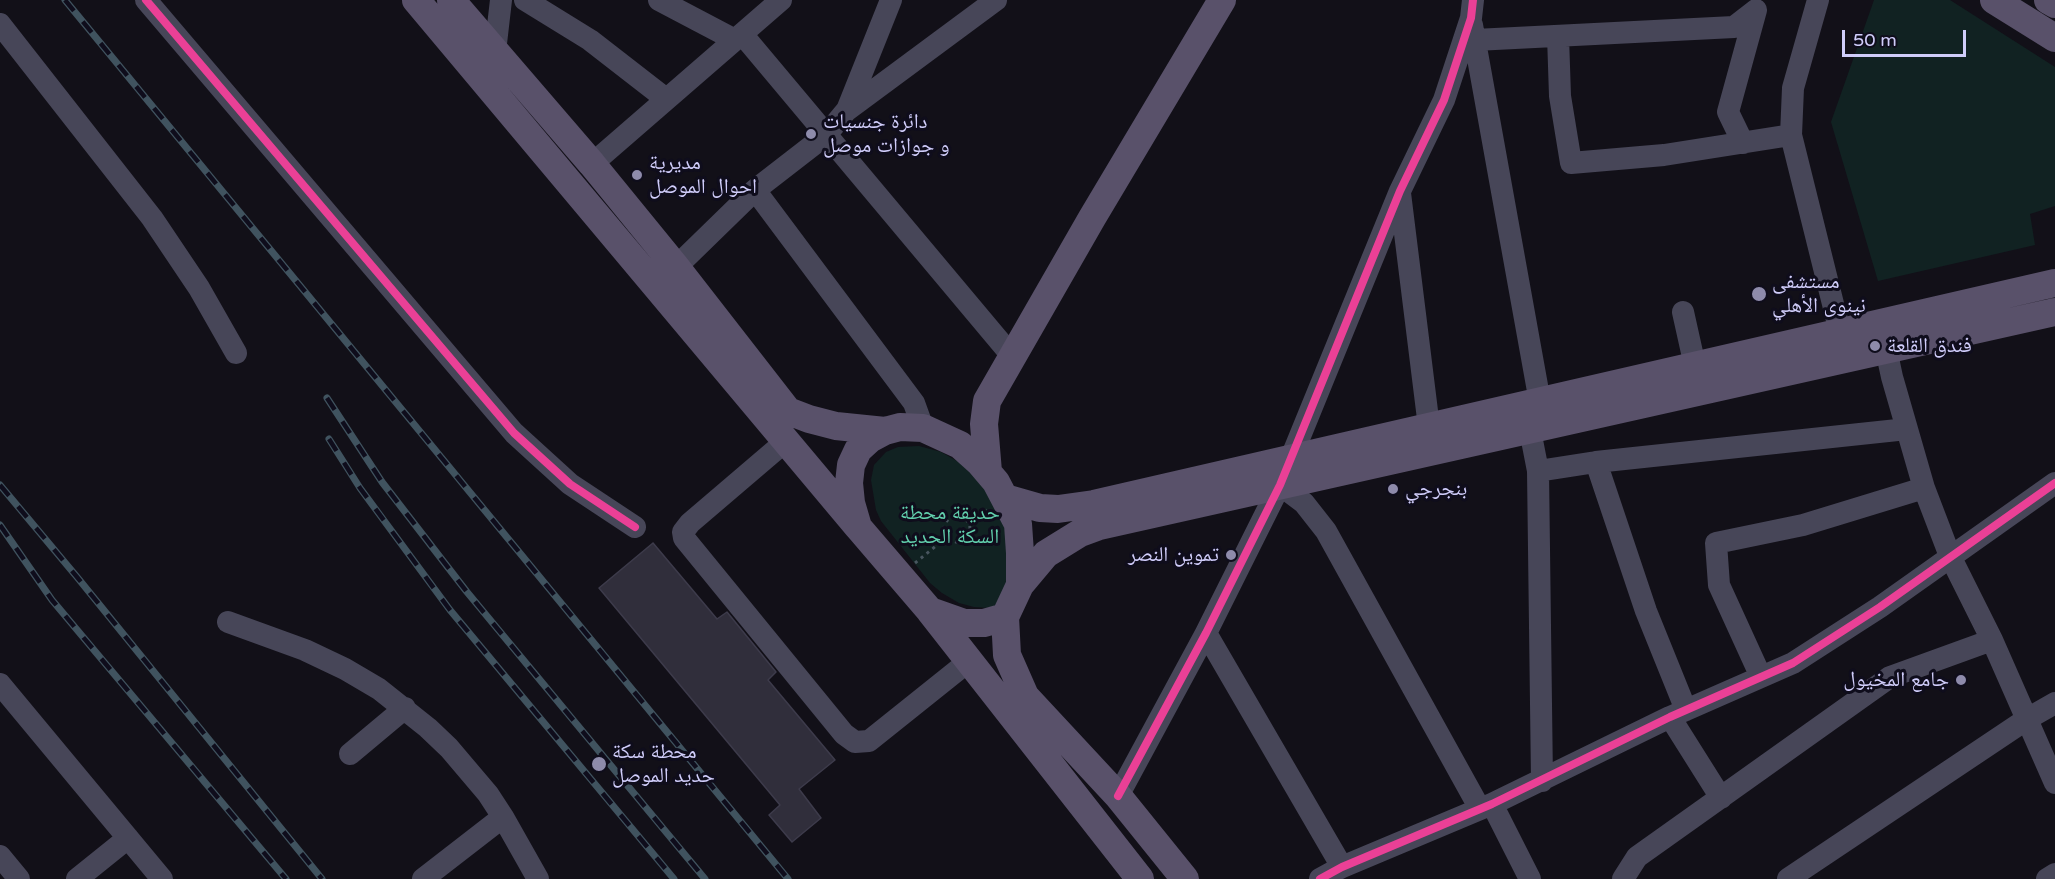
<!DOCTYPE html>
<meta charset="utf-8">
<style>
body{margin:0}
#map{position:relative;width:2055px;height:879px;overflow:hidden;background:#121018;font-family:"Varela Round",sans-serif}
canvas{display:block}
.scale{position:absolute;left:1842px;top:30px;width:124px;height:27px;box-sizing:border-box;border:3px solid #d0cdfa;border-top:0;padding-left:8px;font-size:18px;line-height:21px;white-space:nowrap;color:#d0cdfa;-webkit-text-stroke:4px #0f0d1c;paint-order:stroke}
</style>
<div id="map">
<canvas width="2055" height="879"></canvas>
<div class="scale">50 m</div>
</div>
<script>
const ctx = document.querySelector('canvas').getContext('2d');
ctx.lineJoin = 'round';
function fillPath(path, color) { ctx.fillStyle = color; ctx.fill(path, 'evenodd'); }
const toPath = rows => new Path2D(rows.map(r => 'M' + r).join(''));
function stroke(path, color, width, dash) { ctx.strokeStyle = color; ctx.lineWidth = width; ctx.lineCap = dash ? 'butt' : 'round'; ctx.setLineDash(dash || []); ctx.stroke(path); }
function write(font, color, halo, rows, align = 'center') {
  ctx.font = font + ' "Varela Round","Noto Naskh Arabic",sans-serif'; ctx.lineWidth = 6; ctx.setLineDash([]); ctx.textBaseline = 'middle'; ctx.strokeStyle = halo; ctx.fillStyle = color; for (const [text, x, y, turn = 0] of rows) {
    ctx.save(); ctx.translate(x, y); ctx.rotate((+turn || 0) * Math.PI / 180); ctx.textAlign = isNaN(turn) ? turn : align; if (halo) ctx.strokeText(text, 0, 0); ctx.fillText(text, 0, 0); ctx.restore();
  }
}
const green = toPath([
 [1874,0,1950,0,2055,67,2055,206,2030,214,2035,245,1878,281,1831,122],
 [919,446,941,452,964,465,986,487,1010,531,1011,579,1000,603,991,608,974,607,959,603,942,593,930,583,881,521,876,510,871,480,874,465,886,452,898,447]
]);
const building = toPath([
 [653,543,717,619,727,612,776,672,768,680,835,760,799,789,821,818,792,842,769,815,780,805,599,588,653,543]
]);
const path = toPath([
 '944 529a13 13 0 1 1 26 0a13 13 0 1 1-26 0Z',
 [968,523,987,510],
 [915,563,947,537]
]);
const minor = toPath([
 [146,0,514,433,570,484,635,527],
 [525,0,590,40,666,99],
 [659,0,735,40],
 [1818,0,1793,88,1791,135,1840,332],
 [0,24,152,218,199,288,236,353],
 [1472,25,1540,402],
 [742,34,1012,356],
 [1558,36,1560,96,1571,163,1664,155,1791,135],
 [1475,40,1734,27,1756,10,1728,112,1743,143],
 [495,52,501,0],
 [847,110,891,0],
 [592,164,781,0],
 [755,190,914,403,923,428],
 [1400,193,1429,427],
 [676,267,755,190,826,135,846,111,996,0],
 [1683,312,1695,366],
 [1889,334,1889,363,1892,377,1924,488,1950,556,1992,640,2055,783],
 [1530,430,1538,471,1542,781],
 [786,441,690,523,683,532,684,538,844,734,855,742,869,741,969,661],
 [1596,462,1907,429],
 [1538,471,1596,462,1646,611,1686,710],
 [1280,485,1304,503,1326,531,1480,809],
 [228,622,305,650,345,669,379,689,428,728,449,748,488,794,503,817],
 [1206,633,1342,867],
 [1761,677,1719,585,1716,543,1803,525,1924,488],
 [0,684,162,879],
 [1670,717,1721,798],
 [350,754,405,708],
 [1118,796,1206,633,1280,485,1400,191,1444,100,1471,18,1473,0],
 [1492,804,1530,879],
 [0,856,19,879],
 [77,879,128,838],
 [423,879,503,817,538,879],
 [1320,879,1342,867,1492,804,1670,717,1793,663,1880,607,2055,483],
 [1623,879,1637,857,1890,677,1992,640],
 [1788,879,2027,719,2055,703],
 [2047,879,2055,874]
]);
const major = toPath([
 [416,0,858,527],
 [451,0,592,164,676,267,788,411,809,419,836,426,885,431],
 [1994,0,2055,38],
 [2048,0,2055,4],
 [900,427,923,428,960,445,979,462,996,482,1018,524,1020,553,1020,585,1005,617,984,623,964,623,930,611,858,527,851,503,849,483,851,465,858,450,870,439,885,431,900,427],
 [988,472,984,424,987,401,1092,218,1222,0],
 [1005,498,1040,508,1058,509,1094,504,2055,283],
 [1020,585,1046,554,1080,533,1099,526,2055,312],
 [930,611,1140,879],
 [1005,617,1007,655,1025,696,1118,796,1185,879]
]);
const rail = toPath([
 [65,0,788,879],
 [327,398,382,482,467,592,705,879],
 [329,439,360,488,450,610,674,879],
 [0,485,77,577,322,879],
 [0,525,52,600,286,879]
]);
const cycleway = toPath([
 [146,0,514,433,570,484,635,527],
 [1118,796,1206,633,1280,485,1400,191,1444,100,1471,18,1473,0],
 [1320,879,1342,867,1492,804,1670,717,1793,663,1880,607,2055,483]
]);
const markers = [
 [811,134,6,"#8e8bab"],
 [637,175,6,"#8e8bab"],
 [1759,294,8,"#8e8bab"],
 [1875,346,6,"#8e8bab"],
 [1393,489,6,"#8e8bab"],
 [1231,555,6,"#8e8bab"],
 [1961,680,6,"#8e8bab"],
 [599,764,8,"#8e8bab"]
];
const poiNames = [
 ["دائرة جنسيات",823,122],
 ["و جوازات موصل",823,146],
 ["مديرية",649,163],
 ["احوال الموصل",649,187],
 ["مستشفى",1772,282],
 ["نينوى الأهلي",1772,306],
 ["فندق القلعة",1887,346],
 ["بنجرجي",1405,489],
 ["تموين النصر",1219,555,"right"],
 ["جامع المخيول",1949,680,"right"],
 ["محطة سكة",612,752],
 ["حديد الموصل",612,776]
];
const parkNames = [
 ["حديقة محطة",950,513],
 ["السكة الحديد",950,537]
];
fillPath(green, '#122');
fillPath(building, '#302e3b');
stroke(building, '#3d3b4b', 1.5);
stroke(path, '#48555f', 3, [3, 4.5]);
stroke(minor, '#474658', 22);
stroke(major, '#59516a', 28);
stroke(rail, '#40535f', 7);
stroke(rail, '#0f0d1c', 4.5, [14]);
stroke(cycleway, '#ea4096', 8);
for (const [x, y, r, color] of markers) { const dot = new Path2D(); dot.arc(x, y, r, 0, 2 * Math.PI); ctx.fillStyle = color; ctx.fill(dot); stroke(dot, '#0f0d1c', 2); }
write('21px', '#d0cdfa', '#0f0d1c', poiNames, 'left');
write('21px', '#62d1ae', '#0f0d1c', parkNames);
</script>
